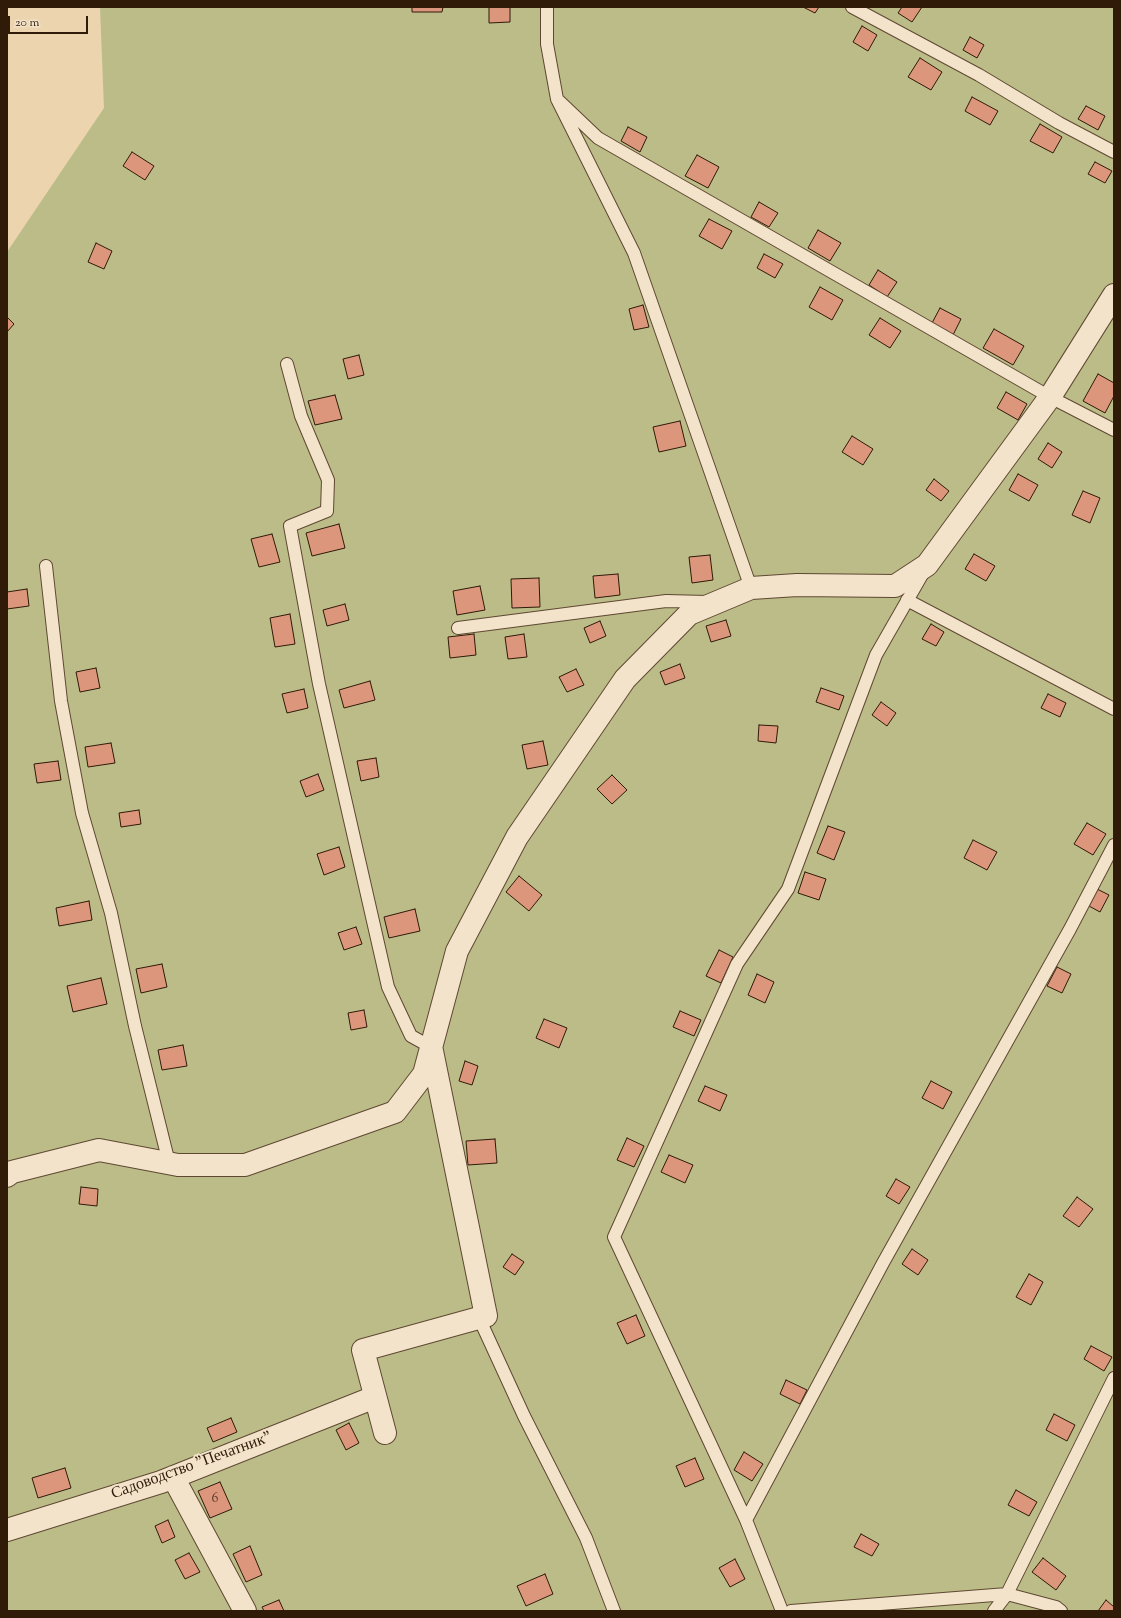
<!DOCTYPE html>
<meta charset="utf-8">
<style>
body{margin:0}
#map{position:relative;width:1121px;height:1618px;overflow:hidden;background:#ebd4ae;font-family:"Sorts Mill Goudy",serif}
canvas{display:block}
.frame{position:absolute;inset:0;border:8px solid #301a08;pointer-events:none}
.scale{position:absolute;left:8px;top:16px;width:80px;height:18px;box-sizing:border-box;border:2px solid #301a08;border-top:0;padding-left:5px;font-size:12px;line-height:14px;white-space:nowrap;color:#301a08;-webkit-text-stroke:3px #f2e3ca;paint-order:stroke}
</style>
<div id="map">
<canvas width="1121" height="1618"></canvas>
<div class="frame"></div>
<div class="scale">20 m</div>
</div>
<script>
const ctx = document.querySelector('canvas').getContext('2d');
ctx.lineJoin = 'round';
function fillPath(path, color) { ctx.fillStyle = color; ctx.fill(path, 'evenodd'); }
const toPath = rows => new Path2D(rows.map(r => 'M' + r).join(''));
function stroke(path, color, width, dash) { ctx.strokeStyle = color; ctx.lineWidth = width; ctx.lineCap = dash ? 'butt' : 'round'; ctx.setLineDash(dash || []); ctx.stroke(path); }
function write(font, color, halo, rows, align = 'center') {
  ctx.font = font + ' "Sorts Mill Goudy",serif'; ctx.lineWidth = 4; ctx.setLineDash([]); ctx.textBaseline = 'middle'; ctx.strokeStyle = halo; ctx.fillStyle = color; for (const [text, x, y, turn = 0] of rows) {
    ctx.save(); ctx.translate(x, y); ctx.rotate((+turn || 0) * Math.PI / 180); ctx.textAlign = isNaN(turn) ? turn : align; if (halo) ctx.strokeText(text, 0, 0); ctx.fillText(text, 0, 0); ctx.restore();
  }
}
const green = toPath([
 [100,7,1114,7,1114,1611,7,1611,7,252,104,108]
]);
const building = toPath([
 [412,7,443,7,442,12,412,12,412,7],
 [489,7,510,7,510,22,489,23,489,7],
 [803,7,819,7,815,13,803,7],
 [902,7,922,7,912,22,898,13,902,7],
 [862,26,877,35,868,51,853,42,862,26],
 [970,37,984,45,977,58,963,50,970,37],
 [920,58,942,72,931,90,908,77,920,58],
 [972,97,998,111,990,125,965,111,972,97],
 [1086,106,1105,116,1098,130,1078,119,1086,106],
 [1040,124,1062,137,1053,153,1030,141,1040,124],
 [628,127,647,137,640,152,621,141,628,127],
 [132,152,154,166,145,180,123,166,132,152],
 [697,155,719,167,708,188,685,176,697,155],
 [1095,162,1112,171,1105,183,1088,174,1095,162],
 [759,202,778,213,769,227,751,217,759,202],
 [709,219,732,231,722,249,699,236,709,219],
 [818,230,841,243,830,261,808,248,818,230],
 [96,243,112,251,104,269,88,262,96,243],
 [764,254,783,264,775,278,757,268,764,254],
 [878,270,897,282,887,297,869,285,878,270],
 [820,287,843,300,832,320,809,307,820,287],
 [643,305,649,327,634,330,629,309,643,305],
 [940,308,961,319,953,335,932,323,940,308],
 [7,317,14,324,7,332,7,317],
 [880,318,901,331,890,348,869,335,880,318],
 [994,329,1024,346,1013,365,983,348,994,329],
 [359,355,364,375,348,379,343,359,359,355],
 [1098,374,1114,383,1114,396,1105,413,1083,401,1098,374],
 [1006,392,1027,404,1018,420,997,408,1006,392],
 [335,395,342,419,315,425,308,401,335,395],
 [680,421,686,446,659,452,653,427,680,421],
 [852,436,873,449,863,465,842,452,852,436],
 [1048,443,1062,452,1052,468,1038,459,1048,443],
 [1018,474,1038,485,1029,501,1009,490,1018,474],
 [934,479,949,491,941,501,926,490,934,479],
 [1083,491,1100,498,1090,523,1072,515,1083,491],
 [339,524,345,548,312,556,306,533,339,524],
 [272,534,280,562,259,567,251,539,272,534],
 [974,554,995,566,986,581,965,569,974,554],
 [710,555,713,580,692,583,689,557,710,555],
 [618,574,620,595,595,598,593,576,618,574],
 [539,578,540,607,512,608,511,579,539,578],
 [480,586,485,610,457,615,453,591,480,586],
 [27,589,29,606,7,609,7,592,27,589],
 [345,604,349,620,327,626,323,610,345,604],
 [290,614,295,644,275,647,270,618,290,614],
 [726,620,731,636,711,642,706,626,726,620],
 [600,621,606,636,590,643,584,628,600,621],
 [931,624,944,632,936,646,922,639,931,624],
 [474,634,476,655,450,658,448,637,474,634],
 [524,634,527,657,508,659,505,637,524,634],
 [680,664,685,678,665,685,660,672,680,664],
 [96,668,100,688,80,692,76,672,96,668],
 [576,669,584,685,567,692,559,677,576,669],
 [370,681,375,700,344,708,339,690,370,681],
 [821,688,844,696,839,710,816,702,821,688],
 [304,689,308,708,287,713,282,694,304,689],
 [1048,694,1066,703,1060,717,1041,708,1048,694],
 [881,702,896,713,887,726,872,715,881,702],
 [759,725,778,726,776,743,758,741,759,725],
 [543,741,548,765,527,769,522,745,543,741],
 [111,743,115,763,88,767,85,747,111,743],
 [376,758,379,777,361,781,357,761,376,758],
 [58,761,61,780,37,783,34,764,58,761],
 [318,774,324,790,306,797,300,781,318,774],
 [612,775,627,790,612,804,597,789,612,775],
 [139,810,141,824,121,827,119,813,139,810],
 [1087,823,1106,834,1093,855,1074,844,1087,823],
 [828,826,845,832,834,860,817,853,828,826],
 [973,840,997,852,987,870,964,858,973,840],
 [339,847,345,867,324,875,317,854,339,847],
 [805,872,826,879,819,900,798,893,805,872],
 [519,876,542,895,529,911,506,892,519,876],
 [1097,889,1109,895,1100,912,1089,906,1097,889],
 [89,901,92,920,59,926,56,908,89,901],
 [415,909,420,931,389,938,384,917,415,909],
 [356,927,362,944,344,950,338,933,356,927],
 [719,950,733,957,721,983,706,976,719,950],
 [162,964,167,987,141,993,136,969,162,964],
 [1057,967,1071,974,1062,993,1047,986,1057,967],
 [757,974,774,982,765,1003,748,995,757,974],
 [101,978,107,1004,73,1012,67,986,101,978],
 [364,1010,367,1027,351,1030,348,1013,364,1010],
 [680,1011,701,1020,694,1036,673,1027,680,1011],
 [544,1019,567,1028,559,1048,536,1038,544,1019],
 [183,1045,187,1066,162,1070,158,1050,183,1045],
 [465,1061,478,1066,472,1085,459,1081,465,1061],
 [931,1081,952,1092,943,1109,922,1098,931,1081],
 [705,1086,727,1095,720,1111,698,1101,705,1086],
 [627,1138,644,1146,634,1167,617,1160,627,1138],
 [495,1139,497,1163,468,1165,466,1141,495,1139],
 [669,1155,693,1165,685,1183,661,1172,669,1155],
 [896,1179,910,1187,899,1204,886,1196,896,1179],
 [81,1187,98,1189,97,1206,79,1204,81,1187],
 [1077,1197,1093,1209,1079,1227,1063,1216,1077,1197],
 [912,1249,928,1260,918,1275,902,1264,912,1249],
 [512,1254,524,1262,515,1275,503,1267,512,1254],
 [1029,1274,1043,1282,1031,1305,1016,1297,1029,1274],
 [636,1315,645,1336,627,1344,617,1323,636,1315],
 [1091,1346,1112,1357,1104,1371,1084,1359,1091,1346],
 [786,1380,807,1390,800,1404,780,1394,786,1380],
 [1054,1414,1075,1425,1067,1441,1046,1430,1054,1414],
 [231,1418,237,1432,213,1442,207,1428,231,1418],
 [349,1423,359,1443,346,1450,336,1430,349,1423],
 [744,1452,763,1464,752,1481,734,1470,744,1452],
 [695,1458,704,1479,685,1487,676,1466,695,1458],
 [65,1468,71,1488,38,1498,32,1478,65,1468],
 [220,1482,232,1509,210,1518,198,1491,220,1482],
 [1016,1490,1037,1502,1029,1516,1008,1505,1016,1490],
 [168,1520,175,1537,162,1543,155,1526,168,1520],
 [861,1534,879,1544,872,1556,854,1547,861,1534],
 [250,1546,262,1575,246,1582,233,1554,250,1546],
 [189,1553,200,1572,185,1579,175,1560,189,1553],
 [1043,1558,1066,1576,1056,1590,1032,1572,1043,1558],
 [735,1559,745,1579,730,1587,719,1568,735,1559],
 [545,1574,553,1594,526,1606,517,1586,545,1574],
 [279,1600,284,1611,264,1611,262,1607,279,1600],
 [1106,1600,1114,1607,1114,1611,1098,1611,1106,1600]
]);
const service = toPath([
 [547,7,547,44,557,99,634,253,751,588],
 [852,7,979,75,1059,123,1114,152],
 [557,99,598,138,1050,397,1114,430],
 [287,364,301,416,328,480,327,511,290,526,319,684,388,987,411,1036,431,1047],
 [46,566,61,701,82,813,111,913,135,1026,169,1163],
 [907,600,1114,709],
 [458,628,666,601,707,602],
 [479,1318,524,1416,586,1538,614,1611],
 [746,1520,883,1263,1070,929,1114,845],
 [782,1611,746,1520,614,1237,737,964,788,889,876,655,923,573],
 [791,1611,1007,1594,1056,1607,1061,1611],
 [994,1611,1007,1594,1114,1378]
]);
const minor = toPath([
 [7,1176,12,1172,99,1150,178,1165,245,1165,395,1112,424,1074,457,951,517,837,625,679,689,614,751,588,797,585,895,586,927,565,1050,397,1114,295],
 [385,1433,363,1350,486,1316,432,1051],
 [173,1477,245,1611],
 [7,1530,161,1482,375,1397]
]);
const numberNames = [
 ["6",215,1500]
];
const streetNames = [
 ["Садоводство \"Печатник\"",192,1467,-20]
];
fillPath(green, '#bbbc88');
fillPath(building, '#dc967c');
stroke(building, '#301a08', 1);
stroke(service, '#5f4832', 14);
stroke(minor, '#5f4832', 24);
stroke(service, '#f2e3ca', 12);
stroke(minor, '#f2e3ca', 22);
write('14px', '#5b3925', null, numberNames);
write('16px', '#301a08', '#f2e3ca', streetNames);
</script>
